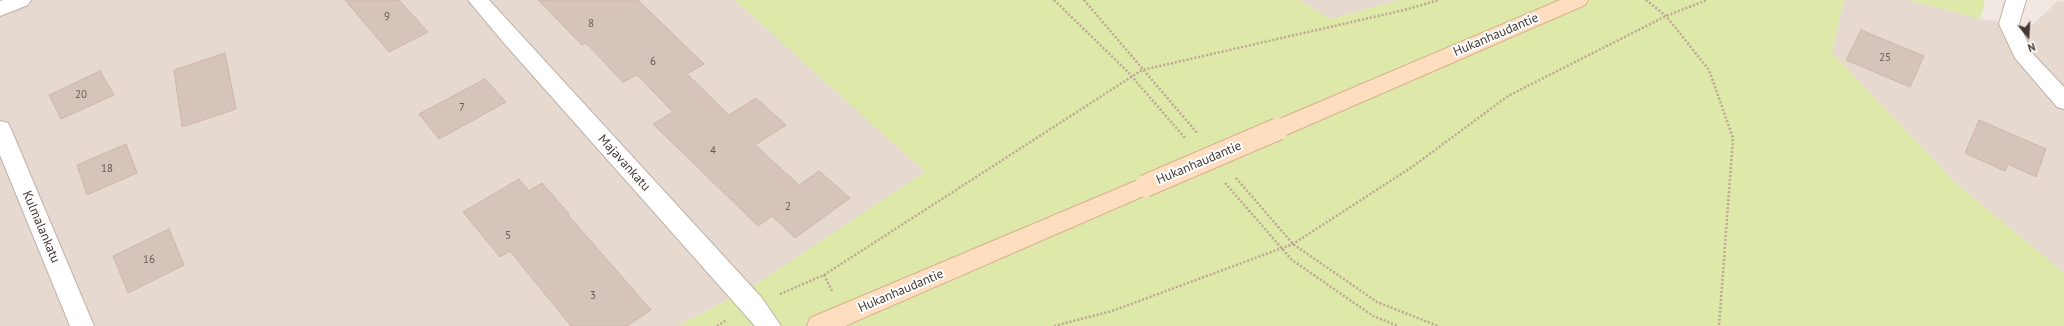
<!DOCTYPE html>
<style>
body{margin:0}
#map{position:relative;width:2064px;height:326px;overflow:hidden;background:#f2e8e2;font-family:"PT Sans",sans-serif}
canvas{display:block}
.north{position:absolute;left:2008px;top:16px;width:40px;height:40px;-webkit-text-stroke:3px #fff;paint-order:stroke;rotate:162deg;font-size:11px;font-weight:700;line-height:16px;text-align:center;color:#433833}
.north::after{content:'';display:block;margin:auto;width:14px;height:18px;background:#433833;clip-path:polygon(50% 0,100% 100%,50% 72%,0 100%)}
</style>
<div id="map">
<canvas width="2064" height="326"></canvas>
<div class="north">N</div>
</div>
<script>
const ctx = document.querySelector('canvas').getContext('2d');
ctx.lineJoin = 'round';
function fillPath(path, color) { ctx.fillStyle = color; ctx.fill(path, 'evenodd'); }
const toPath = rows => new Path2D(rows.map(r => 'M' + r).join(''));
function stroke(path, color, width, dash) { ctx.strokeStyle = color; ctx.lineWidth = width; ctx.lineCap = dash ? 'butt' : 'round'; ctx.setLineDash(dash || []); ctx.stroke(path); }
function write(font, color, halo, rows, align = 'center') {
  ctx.font = font + ' "PT Sans",sans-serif'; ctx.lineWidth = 4; ctx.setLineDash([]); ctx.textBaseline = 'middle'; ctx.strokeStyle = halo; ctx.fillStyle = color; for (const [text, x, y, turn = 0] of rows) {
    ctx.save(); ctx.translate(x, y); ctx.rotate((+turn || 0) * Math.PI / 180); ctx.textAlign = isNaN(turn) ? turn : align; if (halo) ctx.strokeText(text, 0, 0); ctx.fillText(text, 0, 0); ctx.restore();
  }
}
const residential = toPath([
 [0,0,735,0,926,172,750,288,678,326,0,326],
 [1300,0,1400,0,1330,19],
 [1844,0,1909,0,1980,19,2031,26,2058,1,2064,2,2064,273,1957,184,1832,53]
]);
const green = toPath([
 [735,0,1300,0,1330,19,1400,0,1844,0,1832,53,1957,184,2064,273,2064,326,678,326,750,288,925,172],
 [1909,0,1984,0,1985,1,1980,19]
]);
const building = toPath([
 [345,0,399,0,428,32,389,52,345,0],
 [538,0,638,0,704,64,687,74,729,115,756,98,786,125,755,145,799,185,819,171,850,198,795,238,772,216,758,226,653,124,673,112,637,75,623,82,586,43,582,45,538,0],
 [1861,30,1924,56,1910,87,1846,60,1861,30],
 [225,53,236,109,182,127,174,70,225,53],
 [100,71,114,95,61,119,49,95,100,71],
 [485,79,506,102,439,139,419,114,485,79],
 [1979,120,2046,149,2036,177,2008,164,2005,171,1965,153,1979,120],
 [126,144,137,173,87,195,77,165,126,144],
 [519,179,529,191,542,183,569,214,568,215,651,310,627,326,571,326,510,251,500,257,463,212,519,179],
 [169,229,184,265,128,293,113,256,169,229]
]);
const path = toPath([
 [1054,0,1127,71,1186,139],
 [1084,0,1198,134],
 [1646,0,1666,16,1709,70,1733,138,1719,326],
 [1236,178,1293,244,1377,302,1438,326],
 [1225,183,1292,260,1373,316,1398,326],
 [824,275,832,291],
 [780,294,824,275,1142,70,1404,10,1439,0],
 [717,326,727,320],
 [1054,326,1112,311,1293,244,1412,167,1508,96,1666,16,1707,0]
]);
const street = toPath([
 [3,0,31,0,28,5,0,16,0,1,3,0],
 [468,0,489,0,762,298,781,326,755,326,503,42,468,0],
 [2006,0,2026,0,2019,24,2033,54,2064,87,2064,109,2057,107,2015,58,1999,24,2006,0],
 [0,121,8,123,11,129,94,326,70,326,0,155,0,121]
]);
const secondary = toPath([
 [1560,0,1588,0,1585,5,1286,135,1278,137,1270,135,1267,129,1270,123,1560,0],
 [1145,177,1153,180,1156,186,1153,192,845,326,807,326,810,318,1145,177]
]);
const secondaryBridge = toPath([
 [1145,186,1278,129]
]);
const numberNames = [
 ["9",387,17],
 ["8",591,24],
 ["25",1885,58],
 ["6",653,62],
 ["20",81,95],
 ["7",462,108],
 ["4",713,151],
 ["18",107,169],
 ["2",788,207],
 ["5",508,236],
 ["16",149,260],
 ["3",593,296]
];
const streetNames = [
 ["Hukanhaudantie",1496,35,-23],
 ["Majavankatu",624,163,48],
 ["Hukanhaudantie",1199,163,-23],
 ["Kulmalankatu",41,227,67],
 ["Hukanhaudantie",901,291,-23]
];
fillPath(residential, '#e6d9d0');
fillPath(green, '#dde8a9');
fillPath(building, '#d6c3ba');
stroke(building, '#ceb6ab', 1);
stroke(street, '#c0b1a8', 2);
stroke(secondary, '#d6b192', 2);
stroke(path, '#bfa596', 2.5, [2, 2]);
fillPath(street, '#fff');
fillPath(secondary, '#ffddbf');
stroke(secondaryBridge, '#d6b192', 24, []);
stroke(secondaryBridge, '#ffddbf', 22);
write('11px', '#685b55', null, numberNames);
write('13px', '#433833', '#fff', streetNames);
</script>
